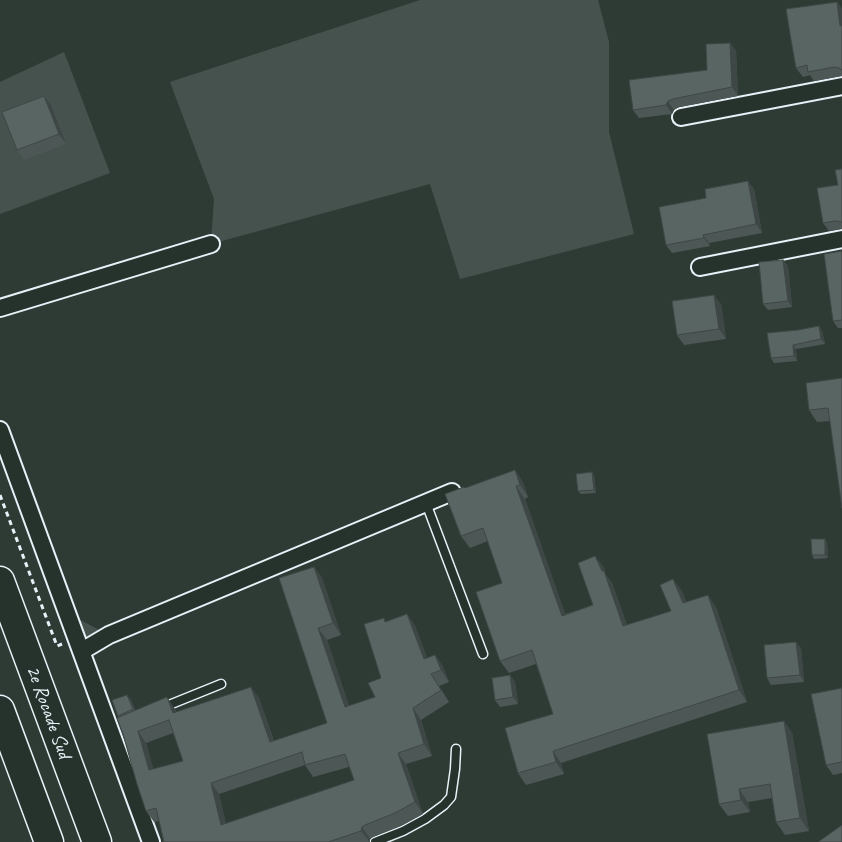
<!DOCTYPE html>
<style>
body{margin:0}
canvas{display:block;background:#2e3b35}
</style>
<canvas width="842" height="842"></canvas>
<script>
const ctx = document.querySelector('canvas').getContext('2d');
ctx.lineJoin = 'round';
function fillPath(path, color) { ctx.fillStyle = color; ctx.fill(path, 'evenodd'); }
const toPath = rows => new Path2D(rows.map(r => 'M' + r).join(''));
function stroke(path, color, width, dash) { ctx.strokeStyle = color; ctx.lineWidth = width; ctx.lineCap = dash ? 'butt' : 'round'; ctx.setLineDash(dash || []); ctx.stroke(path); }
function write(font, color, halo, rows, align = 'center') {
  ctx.font = font + ' Caveat,sans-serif'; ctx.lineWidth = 4; ctx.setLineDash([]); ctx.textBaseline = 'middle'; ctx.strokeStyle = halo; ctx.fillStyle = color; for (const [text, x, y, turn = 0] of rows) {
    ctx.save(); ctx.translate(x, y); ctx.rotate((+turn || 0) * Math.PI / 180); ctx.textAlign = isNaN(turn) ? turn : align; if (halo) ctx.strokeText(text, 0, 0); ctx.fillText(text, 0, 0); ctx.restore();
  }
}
const green = toPath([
 [420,0,598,0,609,42,609,132,634,234,460,279,430,184,211,244,214,199,170,82],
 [64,52,110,173,0,214,0,82],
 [69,614,109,635,82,651]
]);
const path = toPath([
 [0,495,57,646,62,644]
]);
const lane = toPath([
 [426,503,483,654],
 [164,707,221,684],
 [375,842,403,831,425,819,444,805,451,797,455,769,456,749]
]);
const street = toPath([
 [681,117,842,86],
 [700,267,842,239],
 [0,308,211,244],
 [0,430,151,842],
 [82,651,109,635,452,492]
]);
const highway = toPath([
 [0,581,97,842],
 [0,710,49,842]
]);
const wall = toPath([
 [837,2,842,9,842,76,814,81,810,75,803,77,796,68],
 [730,43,736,51,738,96,679,107,674,110,672,114,639,118,633,110,707,70],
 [51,105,66,144,24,160,17,150],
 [842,169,842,229,829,231,823,223,838,185],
 [754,189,762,233,709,243,710,246,672,253,666,245],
 [842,251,842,328,838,328,833,321],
 [783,260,788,266,792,307,768,310,763,304],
 [721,304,726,339,684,345,677,335],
 [822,331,825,344,796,349,797,361,774,363,771,358,767,333],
 [842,378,830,421,817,422,809,410],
 [515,470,523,483,528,497,525,499,565,614,593,605,595,556,604,568,606,575,612,583,627,625,671,611,682,591,686,602,716,607,747,702,561,763,564,774,526,785,518,773,553,714,536,664,509,673,500,661,502,583,488,541,470,548,461,536,465,488],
 [594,475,596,493,581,494,578,491],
 [825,539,827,543,828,558,814,559,812,555],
 [314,567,322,578,341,635,327,640,349,706,375,697,381,678,387,622,407,614,415,626,427,658,435,655,443,667,449,682,439,686,449,702,421,720,432,756,406,764,423,814,403,825,373,837,370,839,370,842,164,842,159,821,154,822,146,811,118,716,130,698,135,710,175,709,176,712,259,698,274,741,327,723,279,578],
 [173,733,183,761,153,769,146,743],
 [305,765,313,777,349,767,354,780,226,824,219,794],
 [801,648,804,682,771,685,767,678],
 [510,675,515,682,518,704,500,707,495,700],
 [842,688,842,773,833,775,826,765],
 [784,721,792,733,809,831,785,835,776,822,772,798,748,802,750,812,728,816,719,804]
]);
const shadedWall = toPath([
 [837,2,842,9,842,29,840,26],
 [730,43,736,51,738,96,732,87],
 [44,96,51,105,66,144,59,134],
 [668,101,674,110,672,114,666,105],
 [748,181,754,189,762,233,756,224],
 [703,235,709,243,710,246,704,238],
 [783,260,788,266,792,307,788,301],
 [714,295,721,304,726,339,719,329],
 [819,326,822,331,825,344,821,339],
 [793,345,796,349,797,361,794,356],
 [515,470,523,483,528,497,520,485],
 [592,472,594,475,596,493,594,490],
 [516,486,525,499,570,628,562,616],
 [825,539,827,543,828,558,825,555],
 [595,556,604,568,606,575,612,583,632,639,623,626],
 [314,567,322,578,341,635,333,623],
 [673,579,682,591,692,615,683,603],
 [708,595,716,607,747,702,739,690],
 [407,614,415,626,432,671,424,659],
 [318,628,327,640,353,718,345,707],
 [796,642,801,648,804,682,800,675],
 [435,655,443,667,449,682,441,670],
 [510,675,515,682,518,704,513,697],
 [251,687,259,698,278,754,270,742],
 [127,695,130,698,135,713,133,709],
 [167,697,175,709,181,725,173,713],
 [413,708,421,720,432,756,424,744],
 [784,721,792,733,809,831,800,818],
 [138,731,146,743,157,782,149,770],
 [553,751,561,763,564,774,556,762],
 [398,753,406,764,423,814,415,802],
 [211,783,219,794,229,837,221,825],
 [739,789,748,802,750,812,741,800],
 [362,827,370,839,370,842,361,831]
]);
const building = toPath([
 [837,2,840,26,842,25,842,70,839,68,834,67,808,72,807,65,796,68,791,40,786,9,837,2],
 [730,43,732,87,673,99,668,101,666,105,633,110,629,80,707,70,706,44,730,43],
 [44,96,59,134,17,150,2,112,44,96],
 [842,169,842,222,835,221,823,223,817,188,838,185,835,170,842,169],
 [748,181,756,224,703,235,704,238,666,245,659,207,706,198,705,189,748,181],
 [842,251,842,320,833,321,824,254,842,251],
 [783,260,788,301,763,304,759,262,783,260],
 [714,295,719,329,677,335,672,301,714,295],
 [819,326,821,339,793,345,794,356,771,358,767,333,798,330,819,326],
 [842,378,842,508,828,408,809,410,806,383,842,378],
 [515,470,520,485,516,486,562,616,593,605,578,563,595,556,602,571,604,571,623,626,671,611,660,585,673,579,683,603,708,595,739,690,553,751,556,762,518,773,505,728,553,714,532,650,500,661,476,592,502,583,483,528,461,536,445,494,464,487,465,488,515,470],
 [592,472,594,490,578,491,576,474,592,472],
 [811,539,825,539,825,555,812,555,811,539],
 [314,567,333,623,318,628,345,707,375,697,368,683,381,678,364,624,384,618,385,622,407,614,424,659,435,655,441,670,431,674,441,690,413,708,424,744,398,753,415,802,395,813,365,825,362,827,361,831,328,842,164,842,156,808,146,811,137,784,123,734,117,718,167,697,173,713,251,687,270,742,327,723,279,578,314,567],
 [169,720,183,761,149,770,138,731,169,720],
 [302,752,305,765,345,754,354,780,221,825,211,783,302,752],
 [796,642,800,675,767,678,764,645,796,642],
 [510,675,513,697,495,700,492,678,510,675],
 [842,688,842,762,826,765,811,694,842,688],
 [127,695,133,709,118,716,112,700,127,695],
 [784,721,800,818,776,822,770,784,739,789,741,800,719,804,707,734,784,721],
 [842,825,842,842,818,842,842,825]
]);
const streetNames = [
 ["2e Rocade Sud",48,712,70]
];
fillPath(green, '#45524e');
stroke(lane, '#e8f1f8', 11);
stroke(street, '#e8f1f8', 20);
stroke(highway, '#e8f1f8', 31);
stroke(path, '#e8f1f8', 3, [5, 4]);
stroke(lane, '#26332d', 8);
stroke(street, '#26332d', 16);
stroke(highway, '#26332d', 28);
fillPath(wall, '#4d5755');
fillPath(shadedWall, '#3e4745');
fillPath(building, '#596563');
stroke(building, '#3e4745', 1);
write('20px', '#e8f1f8', '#26332d', streetNames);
</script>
